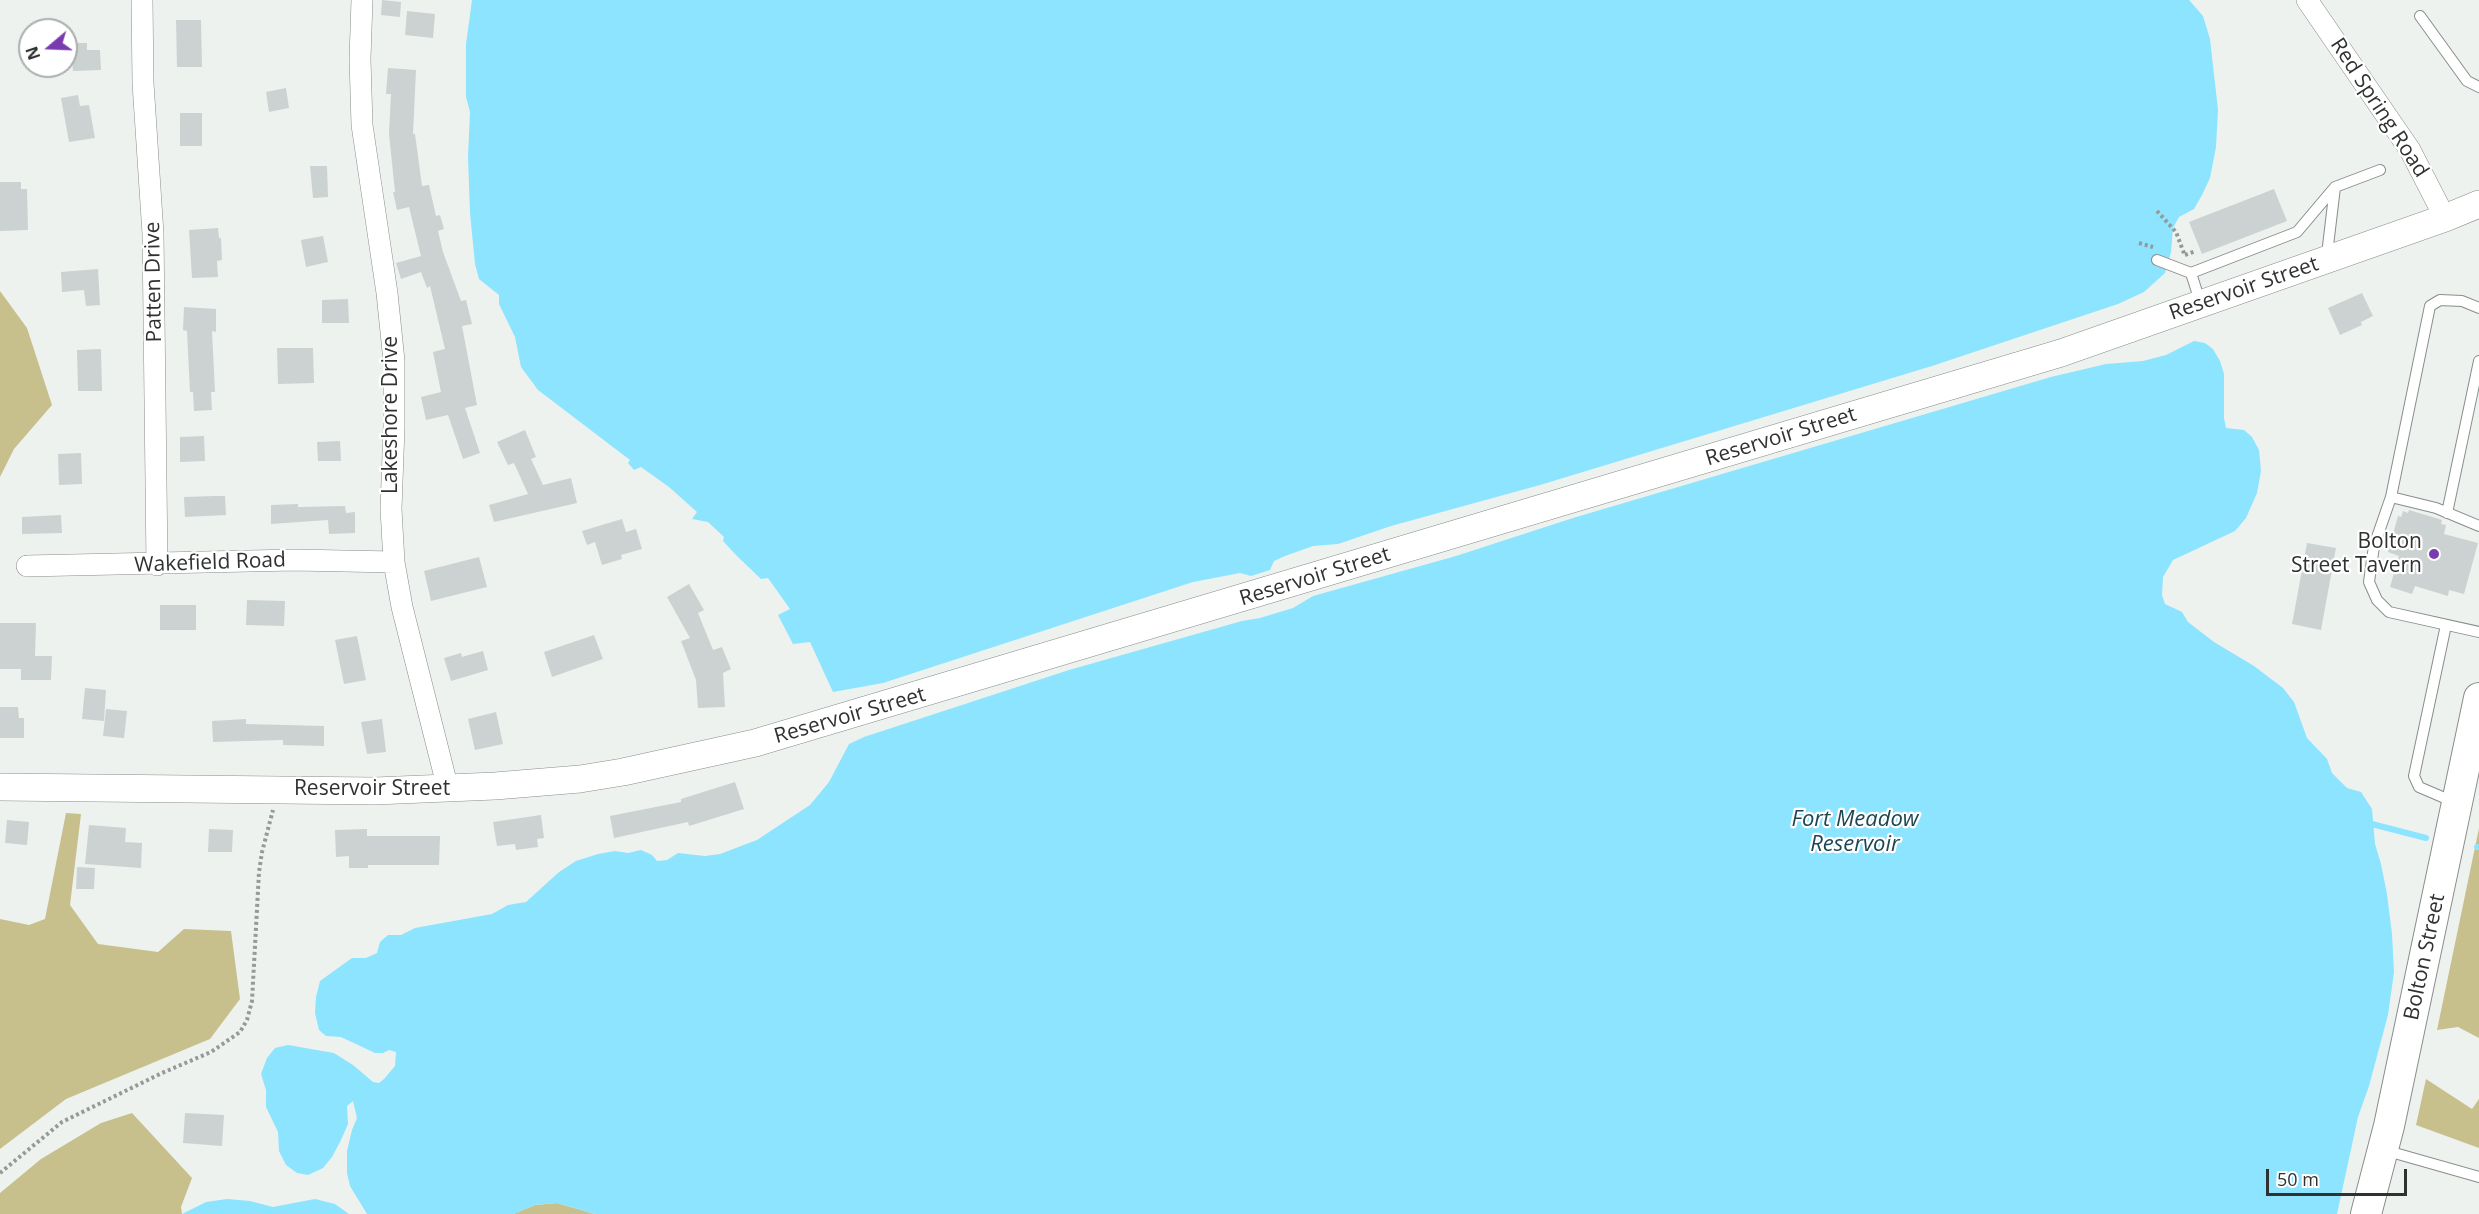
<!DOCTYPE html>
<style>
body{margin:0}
#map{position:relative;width:2479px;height:1214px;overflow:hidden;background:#edf2ef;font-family:"Open Sans",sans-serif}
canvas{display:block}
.north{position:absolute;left:18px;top:18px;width:60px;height:60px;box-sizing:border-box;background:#fff;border:2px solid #acadad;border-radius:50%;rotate:251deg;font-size:16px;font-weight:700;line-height:24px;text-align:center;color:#303231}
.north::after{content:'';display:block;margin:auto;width:21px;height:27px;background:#7b3bb0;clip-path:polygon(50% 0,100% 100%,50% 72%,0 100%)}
.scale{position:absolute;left:2266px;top:1169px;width:141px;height:27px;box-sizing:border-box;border:3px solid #303231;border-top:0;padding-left:8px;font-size:18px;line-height:21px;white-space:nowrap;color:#303231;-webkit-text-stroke:4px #fff;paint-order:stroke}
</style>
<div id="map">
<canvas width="2479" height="1214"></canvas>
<div class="north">N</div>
<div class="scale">50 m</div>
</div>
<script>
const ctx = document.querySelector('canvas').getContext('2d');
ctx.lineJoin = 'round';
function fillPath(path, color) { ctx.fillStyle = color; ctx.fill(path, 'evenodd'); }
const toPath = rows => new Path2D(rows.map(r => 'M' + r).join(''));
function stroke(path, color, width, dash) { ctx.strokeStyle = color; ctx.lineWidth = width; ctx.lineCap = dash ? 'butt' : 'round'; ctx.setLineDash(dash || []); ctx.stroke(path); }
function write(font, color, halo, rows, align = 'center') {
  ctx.font = font + ' "Open Sans",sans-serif'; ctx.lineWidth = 4.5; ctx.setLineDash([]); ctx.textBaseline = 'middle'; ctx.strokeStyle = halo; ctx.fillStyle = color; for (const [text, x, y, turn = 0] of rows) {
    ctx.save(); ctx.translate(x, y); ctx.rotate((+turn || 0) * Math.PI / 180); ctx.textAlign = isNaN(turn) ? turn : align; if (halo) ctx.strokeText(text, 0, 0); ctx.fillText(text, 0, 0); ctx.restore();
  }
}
const green = toPath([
 [0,291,27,328,52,405,14,449,0,477],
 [66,813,81,814,70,905,98,944,158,952,184,929,231,931,240,999,210,1039,66,1099,0,1149,0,919,29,925,45,919],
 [2479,828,2479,1038,2458,1027,2437,1030],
 [2426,1079,2472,1109,2479,1099,2479,1148,2416,1125],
 [132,1113,192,1178,181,1207,182,1214,0,1214,0,1193,41,1159,101,1123],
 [557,1203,595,1214,513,1214,535,1205]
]);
const water = toPath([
 [472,0,2189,0,2203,16,2210,39,2218,110,2216,147,2210,178,2202,195,2194,209,2179,217,2173,228,2171,252,2165,273,2144,292,2118,304,1932,366,1540,485,1391,526,1338,544,1313,546,1285,556,1274,561,1270,570,1251,576,1240,573,1193,582,883,683,833,692,810,642,793,644,778,615,790,609,768,578,761,579,737,556,723,541,724,537,708,522,692,519,697,512,669,487,641,467,634,470,628,463,630,460,538,390,521,367,515,337,499,304,499,295,479,279,475,264,470,213,468,157,470,112,466,97,466,44],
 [2194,341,2205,343,2213,349,2220,361,2224,374,2224,418,2226,428,2244,430,2252,437,2259,450,2261,471,2257,493,2246,518,2235,531,2173,560,2163,577,2162,595,2165,604,2182,612,2188,622,2214,642,2254,666,2283,688,2294,702,2307,738,2327,759,2332,773,2347,788,2361,792,2372,809,2375,844,2381,864,2387,894,2392,934,2394,972,2388,1015,2369,1086,2358,1117,2337,1214,595,1214,557,1203,535,1205,513,1214,367,1214,350,1186,347,1173,347,1151,352,1130,357,1118,353,1101,347,1106,348,1124,341,1140,332,1157,323,1168,308,1175,297,1173,286,1165,279,1151,278,1132,266,1107,266,1090,261,1074,267,1058,275,1048,288,1045,334,1053,353,1065,373,1082,379,1083,384,1079,395,1066,396,1052,389,1050,383,1053,375,1053,341,1037,326,1036,319,1030,315,1013,316,997,320,981,352,958,366,958,377,953,380,942,388,935,401,935,415,928,492,914,508,905,526,902,559,872,576,861,598,854,615,851,628,853,641,850,652,855,657,861,667,860,678,853,705,856,720,854,757,840,810,805,829,782,849,744,864,737,1069,670,1242,621,1260,618,1293,608,1313,596,1456,556,1573,518,2051,377,2106,364,2143,361,2166,355],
 [227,1199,250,1201,273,1207,315,1199,335,1204,349,1214,182,1214,206,1202]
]);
const stream = toPath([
 [2368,823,2426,838],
 [2477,847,2479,847]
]);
const building = toPath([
 [382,0,401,2,400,17,381,15],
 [407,11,435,14,433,38,405,35],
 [176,20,201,20,202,67,177,67],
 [71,43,87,43,87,50,100,50,101,70,73,71],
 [388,68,416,70,413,134,415,134,422,186,429,185,436,216,440,215,444,229,438,231,443,252,461,301,466,300,472,324,462,326,477,405,465,408,480,453,463,459,448,415,426,420,421,397,441,392,433,352,445,349,430,286,427,288,421,272,401,279,396,263,421,256,409,207,397,210,393,192,395,192,389,134,391,94,386,94],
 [286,88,289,108,269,112,266,92],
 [78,95,80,106,89,105,95,138,69,142,61,98],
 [180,113,202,113,202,146,180,146],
 [310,166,327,166,328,197,313,198],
 [0,182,21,182,21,189,27,189,28,230,0,231],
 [2274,189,2287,221,2202,254,2189,222],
 [218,228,219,238,221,238,222,260,217,261,218,277,192,278,189,230],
 [323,236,328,262,306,267,301,240],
 [98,269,100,305,86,306,84,290,62,292,61,272],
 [2362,293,2373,316,2361,322,2362,325,2340,335,2328,308],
 [348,299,349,323,322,323,322,300],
 [184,307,216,309,216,332,212,331,215,392,211,392,212,410,194,411,193,392,190,392,187,331,183,330],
 [277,348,313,348,314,383,278,384],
 [101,349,102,391,78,391,77,350],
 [525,430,536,457,531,459,543,485,571,478,577,503,494,522,489,505,528,494,514,463,508,465,497,442],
 [204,436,205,461,180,462,180,437],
 [340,441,341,461,318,461,317,442],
 [81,453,82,484,59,485,58,454],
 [214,496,225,496,226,515,185,517,184,497],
 [298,504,298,507,345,506,346,513,355,512,355,533,329,534,328,520,271,524,271,505],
 [2409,510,2442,520,2441,524,2446,525,2444,534,2478,543,2464,594,2449,590,2448,596,2415,586,2412,594,2390,587,2399,556,2388,552,2398,516,2401,517,2403,511,2408,513],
 [61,515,62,533,22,534,22,517],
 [622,519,626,532,636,529,642,549,621,555,622,559,602,565,595,542,587,545,582,531],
 [2307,543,2336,548,2321,630,2292,624],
 [479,557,487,587,431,601,424,571],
 [689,584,704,610,698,613,713,650,722,647,731,669,723,673,725,707,698,708,696,680,681,641,690,638,667,597],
 [247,600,285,601,284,626,246,625],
 [160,605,196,605,196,630,160,630],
 [0,623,36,623,35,656,52,656,51,680,21,680,21,669,0,669],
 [594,635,603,659,552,677,544,652],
 [357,636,366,680,344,684,335,640],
 [483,651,488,670,451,681,444,658,461,653,462,657],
 [85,688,106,690,104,721,82,719],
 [0,707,18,707,19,718,24,718,24,738,0,738],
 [106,709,127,711,124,738,103,736],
 [496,712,503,744,475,750,468,719],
 [246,719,246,724,324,726,324,746,283,745,283,740,213,742,212,721],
 [382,719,386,752,367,754,361,722],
 [735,782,744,809,689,826,688,822,614,838,610,816,681,802,681,799],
 [541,815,544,838,537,839,538,847,516,850,515,844,497,846,493,822],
 [7,820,29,822,27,845,5,843],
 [89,825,126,828,125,842,142,843,141,868,85,864],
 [209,829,233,830,232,852,208,852],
 [367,829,367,836,440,836,439,865,368,865,368,868,349,868,349,856,336,857,335,830],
 [77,867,95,868,94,889,76,889],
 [185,1113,224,1115,222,1146,183,1143]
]);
const path = toPath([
 [2157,211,2176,232,2185,256],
 [2139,243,2153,247],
 [2185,255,2196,251],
 [0,1173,62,1122,162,1073,211,1052,240,1032,247,1020,252,1001,259,872,262,852,273,810]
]);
const service = toPath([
 [2420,16,2467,81,2479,87],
 [2335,187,2380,170],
 [2157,260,2191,273],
 [2197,292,2191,273,2297,232,2335,187,2328,246],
 [2391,497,2430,306,2440,300,2462,301,2479,308],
 [2447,513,2479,361],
 [2479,526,2436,508,2391,497,2374,546,2369,582,2377,600,2389,612,2479,632],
 [2446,625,2414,776,2419,787,2454,802],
 [2384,1150,2479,1177]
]);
const minor = toPath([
 [142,0,143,83,153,234,157,565],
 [362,0,360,59,362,125,387,293,394,361,394,427,391,509,394,562,402,607,448,789],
 [2307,0,2410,150,2445,218],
 [27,566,294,560,394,562]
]);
const tertiary = toPath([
 [0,787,375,791,495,786,580,779,623,772,755,743,2061,353,2445,218,2479,204]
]);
const secondary = toPath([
 [2366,1214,2389,1126,2479,698]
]);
const markers = [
 [2434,554,6,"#7b3bb0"]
];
const streetNames = [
 ["Red Spring Road",2379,108,57],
 ["Patten Drive",154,282,-91],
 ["Reservoir Street",2244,289,-19],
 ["Lakeshore Drive",391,415,-90],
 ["Reservoir Street",1781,437,-17],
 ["Wakefield Road",210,563,-2],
 ["Reservoir Street",1315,577,-17],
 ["Reservoir Street",850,716,-16],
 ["Reservoir Street",372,789],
 ["Bolton Street",2425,957,-78]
];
const poiNames = [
 ["Bolton",2422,542],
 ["Street Tavern",2422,566]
];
const waterNames = [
 ["Fort Meadow",1855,820],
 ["Reservoir",1855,845]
];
fillPath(green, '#c7c08c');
fillPath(water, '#8ce4fe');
stroke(stream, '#8ce4fe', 6);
fillPath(building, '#ccd2d1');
stroke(service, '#898d8b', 12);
stroke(minor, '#898d8b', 22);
stroke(tertiary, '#898d8b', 28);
stroke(secondary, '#898d8b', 32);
stroke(path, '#969997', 4, [3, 3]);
stroke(service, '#fff', 10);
stroke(minor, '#fff', 21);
stroke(tertiary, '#fff', 27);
stroke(secondary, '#fff', 30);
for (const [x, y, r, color] of markers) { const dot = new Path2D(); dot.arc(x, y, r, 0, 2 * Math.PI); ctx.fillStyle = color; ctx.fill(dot); stroke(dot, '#fff', 2); }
write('21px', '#303231', '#fff', streetNames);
write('21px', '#303231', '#fff', poiNames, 'right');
write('italic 22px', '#1e4651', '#fff', waterNames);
</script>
